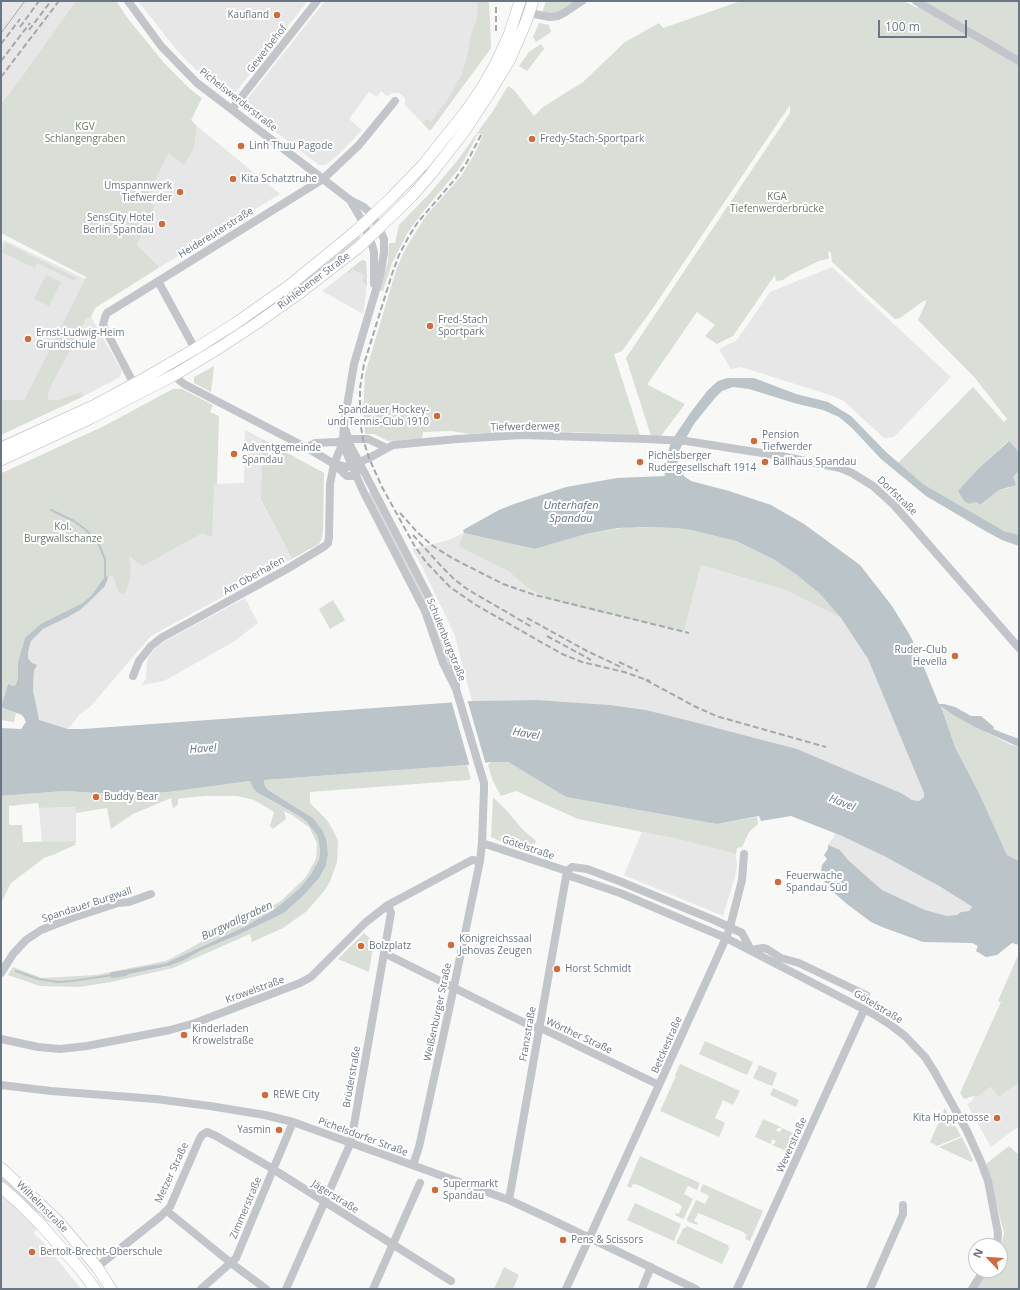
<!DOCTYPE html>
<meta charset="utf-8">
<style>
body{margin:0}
#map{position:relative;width:1020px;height:1290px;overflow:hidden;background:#f8f8f6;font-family:"Open Sans",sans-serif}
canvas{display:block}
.frame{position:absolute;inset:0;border:2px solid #6a7683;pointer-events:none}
.north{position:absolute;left:968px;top:1238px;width:40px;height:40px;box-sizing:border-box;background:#fff;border:1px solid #c3c8cd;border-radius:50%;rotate:295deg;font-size:11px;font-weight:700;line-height:16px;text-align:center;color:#6a7683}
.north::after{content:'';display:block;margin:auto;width:14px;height:18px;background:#d16b3c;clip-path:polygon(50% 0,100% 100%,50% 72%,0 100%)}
.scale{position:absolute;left:878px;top:20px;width:89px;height:18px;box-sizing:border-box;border:2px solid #6a7683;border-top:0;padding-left:5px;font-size:12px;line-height:14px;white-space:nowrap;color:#6a7683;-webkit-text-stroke:3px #fff;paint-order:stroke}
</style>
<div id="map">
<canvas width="1020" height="1290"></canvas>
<div class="frame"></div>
<div class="north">N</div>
<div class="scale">100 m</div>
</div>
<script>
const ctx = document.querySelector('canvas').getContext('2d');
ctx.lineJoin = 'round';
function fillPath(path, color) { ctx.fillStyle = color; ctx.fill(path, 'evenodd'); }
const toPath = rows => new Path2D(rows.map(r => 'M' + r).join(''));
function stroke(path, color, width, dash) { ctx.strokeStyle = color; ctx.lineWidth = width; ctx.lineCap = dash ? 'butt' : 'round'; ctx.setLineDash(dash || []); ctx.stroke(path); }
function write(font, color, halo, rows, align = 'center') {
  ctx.font = font + ' "Open Sans",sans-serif'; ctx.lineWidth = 4; ctx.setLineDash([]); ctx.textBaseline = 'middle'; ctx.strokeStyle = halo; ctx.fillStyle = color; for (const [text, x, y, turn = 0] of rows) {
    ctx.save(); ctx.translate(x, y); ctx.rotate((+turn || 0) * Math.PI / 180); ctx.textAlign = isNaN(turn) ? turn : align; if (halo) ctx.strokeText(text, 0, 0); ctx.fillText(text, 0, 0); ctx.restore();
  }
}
const built = toPath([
 [1,1,76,1,21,78,1,104],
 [138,1,308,1,234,94,228,95,200,73,187,61,175,48],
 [325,1,487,1,489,3,491,48,430,131,405,105,405,98,399,93,393,93,387,96,381,91,377,97,369,92,349,119,362,130,340,153,326,165,319,165,245,108,245,102],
 [197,126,280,194,160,267,137,245,155,207,146,199,169,153,184,164,194,149],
 [4,240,85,279,24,400,1,400,1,245],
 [362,260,366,261,367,276,366,293,363,314,322,291],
 [832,267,951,377,894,437,884,438,844,401,830,395,741,367,731,369,719,349,737,340,770,292],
 [91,317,122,371,120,377,84,396,81,392,57,400,48,400,49,390,76,337,86,319],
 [245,430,262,439,261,501,292,559,151,636,90,707,80,714,68,729,38,720,37,709,33,691,34,670,32,663,28,658,28,652,31,641,43,629,68,617,80,610,90,601,105,586,109,575,113,577,125,594,130,580,131,567,129,555,143,566,203,533,214,484,244,483],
 [464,533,460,546,508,571,529,589,554,601,588,610,684,631,701,565,785,590,841,618,868,659,923,789,924,793,924,797,919,801,912,800,901,793,797,749,646,710,610,705,537,700,472,701,455,636,422,566,412,549,446,541],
 [245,598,258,623,233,642,164,681,141,685,146,679,147,661,149,656,158,645],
 [76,807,76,841,42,842,39,808],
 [642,832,682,840,736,854,737,865,735,877,723,916,624,875],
 [836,833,886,857,915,872,971,906,972,907,969,911,961,912,957,915,947,916,925,910,882,890,848,860,840,850,828,845],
 [1019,1082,1019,1126,991,1147,967,1104,972,1101,974,1096,977,1097,991,1087,999,1097],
 [1,1193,38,1228,33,1233,43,1242,81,1289,1,1289]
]);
const green = toPath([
 [76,1,116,1,129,20,165,64,190,89,202,98,191,120,197,126,194,149,184,165,169,153,146,199,155,206,137,245,160,267,95,308,91,317,86,319,49,390,48,400,57,400,81,392,84,396,1,435,1,400,24,400,86,277,1,233,1,104,21,78],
 [477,1,487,1,489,3,491,48,430,131,423,123,426,119,431,122,450,96,462,74,467,57,471,34,477,20,478,7],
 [546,1,573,1,573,3,559,13,542,13],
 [741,1,904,1,917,8,921,1,1019,1,1019,452,1008,441,979,468,959,491,964,501,969,504,976,502,980,505,999,490,1009,488,1013,477,1019,471,1019,535,1004,531,923,484,898,463,973,387,1004,422,1007,419,975,378,918,320,927,300,922,302,900,318,895,319,832,262,831,253,828,251,829,258,828,259,819,261,790,275,783,280,776,281,775,275,733,336,717,344,705,336,715,325,697,312,648,383,648,385,685,404,661,436,651,436,626,358,790,113,790,105,653,308,622,351,614,354,640,435,575,432,523,431,470,434,452,431,423,432,422,439,388,441,374,434,365,434,363,410,365,374,394,277,398,265,406,248,417,230,426,216,461,176,474,155,483,135,478,133,467,155,458,170,422,213,408,232,392,263,383,291,379,291,388,261,389,243,395,243,399,225,430,193,457,161,493,111,508,86,514,90,534,116,543,107,583,82,625,42,659,23,663,28],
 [539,23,549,25,551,32,536,42,533,37],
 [541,44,544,49,527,71,519,66,529,52],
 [358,234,360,238,300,289,164,377,162,372],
 [6,243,76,278,75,281,37,263,35,268,1,252],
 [362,260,366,261,367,286,362,280,365,275,352,269,350,273,347,272],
 [46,275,61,282,49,306,34,299],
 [214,366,211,392,194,383,194,377],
 [173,389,182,389,213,405,210,412,219,416,217,484,214,484,212,537,203,533,143,566,129,556,131,567,130,580,125,595,119,592,113,577,109,575,103,579,91,596,81,604,25,638,18,662,18,678,16,684,14,686,8,684,1,706,16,713,14,722,1,720,1,475,2,473,104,426],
 [262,439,324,473,323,531,322,538,319,544,292,559,261,500],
 [371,492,427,601,449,659,452,675,368,493],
 [628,527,675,528,691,530,736,541,773,559,797,575,820,594,841,618,785,590,701,565,684,631,588,610,554,601,529,589,508,571,459,546,464,533,535,549,586,534],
 [333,600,345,620,330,629,319,609],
 [941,705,953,715,1009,744,1019,747,1019,861,1007,855,980,795,955,747],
 [491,762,508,762,566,797,717,824,757,817,758,824,749,832,742,847,737,848,736,854,682,840,578,819,516,791,501,796,493,781,488,765],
 [467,765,471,779,468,780,310,792,310,803,327,820,333,830,338,841,337,862,330,882,324,891,307,911,283,928,252,942,250,934,173,968,111,982,79,987,40,986,8,975,13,967,42,978,96,975,165,961,172,958,201,942,255,916,281,901,306,877,316,859,317,843,309,827,292,815,284,811,286,819,273,829,270,826,274,812,254,800,237,796,205,796,184,798,178,799,178,804,173,809,171,798,133,814,111,829,107,808,76,813,75,807,39,808,38,803,9,806,9,825,22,825,23,842,76,841,75,845,55,854,44,858,11,883,1,903,1,796,64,791,116,794,168,792,250,781,253,788,266,798,299,816,307,822,313,828,317,835,319,843,320,851,319,860,316,867,300,888,275,909,244,927,166,963,114,973,120,976,166,967,177,963,202,950,238,935,284,913,303,896,320,877,323,872,328,854,327,842,323,831,313,818,268,790,265,786,264,780],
 [494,798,508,812,523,830,536,841,531,851,502,842,491,837,493,799],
 [364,933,374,942,369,972,338,959],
 [1019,953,1019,1082,999,1097,991,1087,977,1097,974,1096,964,1099,960,1093,1001,1002,998,1001],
 [705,1041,753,1062,747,1075,699,1054],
 [680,1064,740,1091,733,1105,723,1100,715,1118,725,1123,719,1137,660,1111,676,1076,675,1075],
 [759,1065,777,1073,772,1086,753,1078],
 [773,1088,799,1100,796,1107,770,1095],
 [945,1108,961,1136,937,1146,930,1142],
 [763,1119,781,1127,780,1128,778,1128,776,1130,777,1131,780,1132,782,1128,797,1135,789,1152,772,1145,773,1144,774,1144,776,1141,772,1139,771,1144,755,1137],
 [962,1137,973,1160,971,1162,939,1147],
 [1009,1146,1019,1155,1019,1289,976,1289,988,1270,1000,1270,1000,1250,1004,1233,986,1164],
 [640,1156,700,1183,697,1190,688,1186,684,1194,693,1199,684,1218,683,1219,675,1215,676,1213,679,1214,682,1206,679,1204,638,1185,633,1184,631,1188,627,1186],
 [1,1175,51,1221,50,1222,46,1221,40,1214,31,1209,1,1182],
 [703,1184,763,1211,750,1241,745,1239,747,1235,743,1232,701,1214,698,1213,694,1221,698,1223,697,1225,687,1221,687,1219,696,1200,705,1204,709,1196,700,1191],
 [635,1203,681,1224,674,1241,627,1220],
 [687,1226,728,1245,729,1249,722,1264,676,1243,683,1229],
 [504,1267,519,1275,513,1289,494,1289]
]);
const water = toPath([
 [727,378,754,378,796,394,828,402,851,416,886,452,923,484,1004,531,1019,535,1019,546,1002,540,987,532,926,496,881,459,852,428,839,417,823,410,794,403,749,389,733,387,722,391,715,398,694,424,681,447,677,459,680,471,685,477,691,481,729,491,771,505,804,524,860,565,892,606,908,632,913,641,939,704,944,704,955,707,971,716,981,716,994,727,993,729,1003,733,1019,739,1019,747,977,728,953,715,941,706,955,747,980,795,1007,855,1019,861,1019,945,1012,943,997,955,986,957,976,951,978,946,972,943,923,942,882,927,871,922,847,904,826,886,821,871,822,865,827,859,824,855,828,849,828,845,840,850,848,860,882,890,925,910,947,916,957,915,961,912,969,911,972,907,971,906,939,886,886,857,842,836,791,816,761,821,759,816,717,824,566,797,508,762,491,762,466,765,264,780,265,786,268,790,313,818,323,831,327,842,328,854,326,865,320,877,303,896,284,913,238,935,202,950,182,961,169,966,120,976,114,972,166,963,244,927,275,909,300,888,311,874,319,860,320,851,319,843,317,835,307,822,299,816,258,793,253,788,250,781,168,792,116,794,64,791,1,796,1,728,21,729,26,722,24,718,22,715,1,707,8,684,14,686,16,684,18,678,18,662,25,638,41,624,81,604,91,596,103,579,109,575,105,586,90,601,80,610,68,617,43,629,31,641,28,652,28,658,32,663,37,665,34,670,33,691,37,709,39,720,68,729,83,729,472,701,537,700,610,705,646,710,686,720,797,749,901,793,912,800,919,801,924,797,924,793,868,659,841,618,820,594,797,575,773,559,736,541,691,530,675,528,640,527,618,528,586,534,535,549,464,533,463,530,499,510,514,504,566,487,617,478,665,476,664,470,670,445,676,434,691,412,708,390,718,381],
 [1009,441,1019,452,1019,471,1013,477,1016,485,999,490,980,505,976,502,969,504,964,501,958,491,979,468]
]);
const pier = toPath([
 [467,699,486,765,470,767,451,700]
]);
const stream = toPath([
 [51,510,74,521,86,530,99,545,105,559,105,578],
 [16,971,38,979,58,982,72,981,113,975]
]);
const canal = toPath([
 [113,975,125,973]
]);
const minor = toPath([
 [128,1,161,46,197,83,323,179,350,200,364,207,373,216,384,239,384,253,380,276,354,364,344,424,343,441,344,447,363,491,425,611,443,663,456,689,484,783,484,789,482,843,480,861,452,996,419,1147,413,1165],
 [916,1,1019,61],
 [526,9,529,13,550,17,558,16,564,13,582,1],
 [232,109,317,1],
 [350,200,364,224,372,245,374,252,374,284],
 [158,281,195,349],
 [176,374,179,380,184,384,309,449,334,464,347,476,353,476,356,475,357,471],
 [136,388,103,325,105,317,107,313,323,179,359,145,395,101],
 [346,431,350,445,359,462,431,601,452,659,456,674,456,687],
 [309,449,311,445,315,443,337,442,352,439,368,439,387,448],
 [334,464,347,467,369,458,393,445,457,439,522,435,647,439,686,441,781,456,840,468,852,473,873,486,894,505,1019,648],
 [133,676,139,661,151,646,161,638,287,569,325,546,328,543,329,537,330,484,334,464,343,442],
 [482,843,567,871,570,876,573,877,620,893,726,938,875,1015,892,1026,905,1036,925,1057,934,1071,967,1131,981,1162,988,1181,998,1233,997,1246],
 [567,871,572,867,587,869,619,881,714,920,742,933,751,950],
 [751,950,763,948,767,949,781,958,799,963,866,995],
 [384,953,531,1026,545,1030,659,1085],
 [1,973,13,954,26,940,41,930,72,918,118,903,129,902,151,894],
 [1,1039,38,1047,60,1049,87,1046,170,1030,195,1023,300,983,311,977,366,922,388,905,472,860,480,861],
 [1,1085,51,1091,156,1099,210,1106,265,1115,293,1122,509,1200,548,1218,696,1289],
 [509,1200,567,871],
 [167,1211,231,1263,266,1289],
 [97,1267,161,1216,170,1207,199,1140,202,1135,207,1132,216,1136,268,1166,451,1281],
 [201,1289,236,1258,293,1122],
 [286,1289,351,1142,391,913,388,905],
 [373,1289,420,1183],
 [566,1289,726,938,730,927,742,880,744,854],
 [642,1289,651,1267],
 [737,1289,864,1010],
 [870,1289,903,1214,903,1205],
 [972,1289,984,1270]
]);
const major = toPath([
 [1,448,93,406,145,378,195,349,236,323,290,285,356,231,391,198,423,165,466,111,483,86,495,65,509,35,520,1],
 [1,460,91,418,176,374,219,348,257,323,301,292,359,247,379,228,412,196,431,174,466,129,492,89,509,61,526,22,533,1],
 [1,1168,58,1221,97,1267,111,1289],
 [1,1187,17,1201,42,1226,80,1269,95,1289]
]);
const tram = toPath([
 [1,33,25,1]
]);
const rail = toPath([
 [20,27,39,1],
 [29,30,51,1],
 [496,31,496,5],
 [1,44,20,19],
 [1,61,30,23],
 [1,77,59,1],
 [481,135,467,162,456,178,418,222,409,236,399,255,392,274,364,364,360,388,360,421,363,439,369,458,382,487,414,545,426,562,450,587,476,605,562,654,582,662,624,672,650,681],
 [400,513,418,533,433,546,452,558,503,584,535,595,689,633],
 [413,535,442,567,454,579,467,589,532,627],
 [527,618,587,651,623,668],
 [547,636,591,660],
 [619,662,638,671],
 [646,680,694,706,716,716,826,747]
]);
const markers = [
 [277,15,4,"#d16b3c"],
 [532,139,4,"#d16b3c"],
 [241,146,4,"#d16b3c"],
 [233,179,4,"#d16b3c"],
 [180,192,4,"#d16b3c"],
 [162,224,4,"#d16b3c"],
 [430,326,4,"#d16b3c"],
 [28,339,4,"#d16b3c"],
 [437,416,4,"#d16b3c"],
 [754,441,4,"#d16b3c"],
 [234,454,4,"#d16b3c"],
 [640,462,4,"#d16b3c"],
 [765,462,4,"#d16b3c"],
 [955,656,4,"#d16b3c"],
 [96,797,4,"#d16b3c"],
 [778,882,4,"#d16b3c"],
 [451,945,4,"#d16b3c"],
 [361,946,4,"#d16b3c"],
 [557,969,4,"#d16b3c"],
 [184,1035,4,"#d16b3c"],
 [265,1095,4,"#d16b3c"],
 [997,1118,4,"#d16b3c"],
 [279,1130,4,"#d16b3c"],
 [435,1190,4,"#d16b3c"],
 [563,1240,4,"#d16b3c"],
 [32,1252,4,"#d16b3c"]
];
const poiNames = [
 ["Kaufland",269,15,"right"],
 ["Fredy-Stach-Sportpark",540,139],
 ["Linh Thuu Pagode",249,146],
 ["Kita Schatztruhe",241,179],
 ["Umspannwerk",172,186,"right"],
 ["Tiefwerder",172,198,"right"],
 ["SensCity Hotel",154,218,"right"],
 ["Berlin Spandau",154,230,"right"],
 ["Fred-Stach",438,320],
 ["Sportpark",438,332],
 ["Ernst-Ludwig-Heim",36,333],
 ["Grundschule",36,345],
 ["Spandauer Hockey-",429,410,"right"],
 ["und Tennis-Club 1910",429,422,"right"],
 ["Pension",762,435],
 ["Tiefwerder",762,447],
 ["Adventgemeinde",242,448],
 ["Spandau",242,460],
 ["Pichelsberger",648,456],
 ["Rudergesellschaft 1914",648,468],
 ["Ballhaus Spandau",773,462],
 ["Ruder-Club",947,650,"right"],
 ["Hevella",947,662,"right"],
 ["Buddy Bear",104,797],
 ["Feuerwache",786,876],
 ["Spandau Süd",786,888],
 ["Königreichssaal",459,939],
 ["Jehovas Zeugen",459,951],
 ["Bolzplatz",369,946],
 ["Horst Schmidt",565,969],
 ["Kinderladen",192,1029],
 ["Krowelstraße",192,1041],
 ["REWE City",273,1095],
 ["Kita Hoppetosse",989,1118,"right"],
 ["Yasmin",271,1130,"right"],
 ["Supermarkt",443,1184],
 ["Spandau",443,1196],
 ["Pens & Scissors",571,1240],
 ["Bertolt-Brecht-Oberschule",40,1252]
];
const streetNames = [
 ["Gewerbehof",267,49,-52],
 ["Pichelswerderstraße",238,100,38],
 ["Heidereuterstraße",216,233,-32],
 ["Ruhlebener Straße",314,281,-37],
 ["Tiefwerderweg",525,427,-1],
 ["Dorfstraße",897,496,44],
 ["Am Oberhafen",254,576,-29],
 ["Schulenburgstraße",446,640,68],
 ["Götelstraße",528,848,19],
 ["Spandauer Burgwall",87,905,-18],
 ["Krowelstraße",255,990,-20],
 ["Götelstraße",878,1007,31],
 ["Weißenburger Straße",438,1012,-78],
 ["Franzstraße",528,1034,-80],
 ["Wörther Straße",579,1036,25],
 ["Betckestraße",667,1045,-66],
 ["Brüderstraße",352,1077,-80],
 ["Pichelsdorfer Straße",363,1137,20],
 ["Weverstraße",792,1145,-66],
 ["Metzer Straße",172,1173,-65],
 ["Jägerstraße",335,1197,32],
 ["Wilhelmstraße",42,1207,45],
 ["Zimmerstraße",246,1208,-67]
];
const parkNames = [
 ["KGV",85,127],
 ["Schlangengraben",85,139],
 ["KGA",777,197],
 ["Tiefenwerderbrücke",777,209],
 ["Kol.",63,527],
 ["Burgwallschanze",63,539]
];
const waterNames = [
 ["Unterhafen",571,506],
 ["Spandau",571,519],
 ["Havel",526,734,10],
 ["Havel",203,749,-4],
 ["Havel",842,803,21],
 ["Burgwallgraben",237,921,-25]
];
fillPath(built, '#e6e7e6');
fillPath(green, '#d9ded7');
fillPath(water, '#bbc4c8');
fillPath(pier, '#f8f8f6');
stroke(stream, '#bbc4c8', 2);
stroke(canal, '#bbc4c8', 6);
stroke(major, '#b6b9bd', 12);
stroke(minor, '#c2c5c9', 8);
stroke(major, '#fff', 11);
stroke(tram, '#a4a8ae', 1);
stroke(rail, '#a4a8ae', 2, [6, 3]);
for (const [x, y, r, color] of markers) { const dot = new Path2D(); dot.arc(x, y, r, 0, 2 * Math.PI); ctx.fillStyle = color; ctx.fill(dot); stroke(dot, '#fff', 1.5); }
write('10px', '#6a7683', '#fff', poiNames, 'left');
write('10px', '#6a7683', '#fff', streetNames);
write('10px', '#6a7b68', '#fff', parkNames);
write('italic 11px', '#66767f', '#fff', waterNames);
</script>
